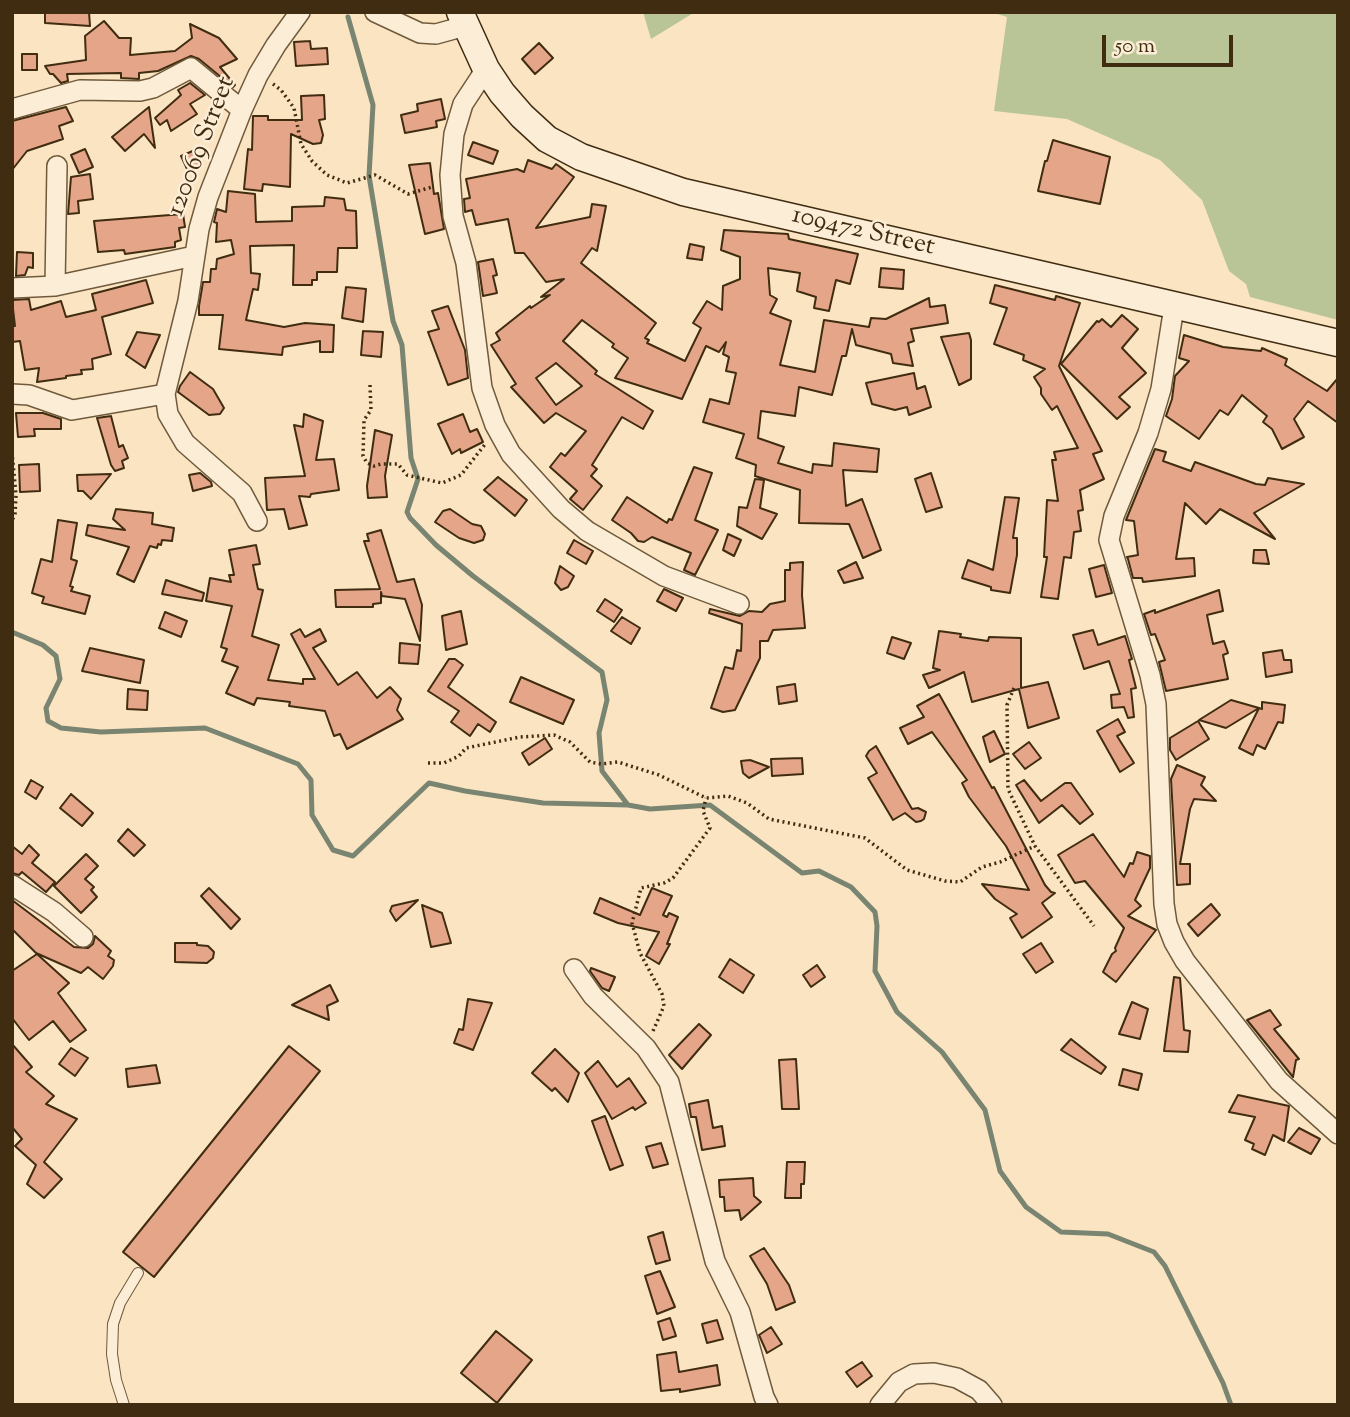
<!DOCTYPE html>
<style>
body{margin:0}
#map{position:relative;width:1350px;height:1417px;overflow:hidden;background:#fbe4c2;font-family:"Sorts Mill Goudy",serif}
canvas{display:block}
.frame{position:absolute;inset:0;border:14px solid #402c10;pointer-events:none}
.scale{position:absolute;left:1102px;top:35px;width:131px;height:32px;box-sizing:border-box;border:4px solid #402c10;border-top:0;padding-left:9px;font-size:21px;line-height:24px;white-space:nowrap;color:#402c10;-webkit-text-stroke:5px #fcedd7;paint-order:stroke}
</style>
<div id="map">
<canvas width="1350" height="1417"></canvas>
<div class="frame"></div>
<div class="scale">50 m</div>
</div>
<script>
const ctx = document.querySelector('canvas').getContext('2d');
ctx.lineJoin = 'round';
function fillPath(path, color) { ctx.fillStyle = color; ctx.fill(path, 'evenodd'); }
const toPath = rows => new Path2D(rows.map(r => 'M' + r).join(''));
function stroke(path, color, width, dash) { ctx.strokeStyle = color; ctx.lineWidth = width; ctx.lineCap = dash ? 'butt' : 'round'; ctx.setLineDash(dash || []); ctx.stroke(path); }
function write(font, color, halo, rows, align = 'center') {
  ctx.font = font + ' "Sorts Mill Goudy",serif'; ctx.lineWidth = 5; ctx.setLineDash([]); ctx.textBaseline = 'middle'; ctx.strokeStyle = halo; ctx.fillStyle = color; for (const [text, x, y, turn = 0] of rows) {
    ctx.save(); ctx.translate(x, y); ctx.rotate((+turn || 0) * Math.PI / 180); ctx.textAlign = isNaN(turn) ? turn : align; if (halo) ctx.strokeText(text, 0, 0); ctx.fillText(text, 0, 0); ctx.restore();
  }
}
const green = toPath([
 [643,12,695,12,651,39],
 [991,12,1338,12,1338,320,1250,297,1246,284,1229,271,1202,200,1160,160,1067,119,994,111,1007,17]
]);
const stream = toPath([
 [348,17,373,105,369,176,393,321,402,345,411,458,418,479,407,512,410,518,436,545,473,576,602,672,607,700,599,733,602,771,628,805,650,809,710,805,802,873,819,871,851,887,875,912,877,926,875,971,897,1012,942,1052,985,1110,1000,1171,1026,1207,1061,1232,1108,1234,1154,1252,1165,1266,1223,1383,1231,1405],
 [12,632,43,645,56,656,60,679,46,708,48,721,61,728,101,732,205,728,298,764,311,780,312,815,333,850,353,856,429,783,465,791,543,803,628,805]
]);
const building = toPath([
 [45,12,89,12,90,26,45,23,45,12],
 [104,21,119,38,131,38,130,55,175,51,192,38,190,24,219,38,237,59,220,67,235,85,233,87,199,59,191,56,158,71,139,73,139,79,121,78,121,73,67,74,68,81,61,83,53,74,50,74,45,66,86,60,85,36,104,21],
 [310,41,311,49,327,48,328,64,296,66,294,42,310,41],
 [539,43,553,58,535,74,522,59,539,43],
 [22,54,37,54,37,70,22,70,22,54],
 [190,83,205,95,190,104,197,114,171,131,167,120,160,125,155,118,181,95,178,90,190,83],
 [324,95,325,119,319,120,323,135,321,143,313,144,291,134,290,187,263,184,262,191,244,189,248,149,252,150,253,116,268,116,268,120,302,120,301,96,324,95],
 [441,99,445,119,436,121,437,127,405,133,401,115,418,111,417,104,441,99],
 [66,107,73,121,59,126,63,139,27,151,12,170,12,121,66,107],
 [149,107,155,148,144,134,125,151,112,137,149,107],
 [1053,140,1110,157,1100,204,1038,191,1045,161,1047,161,1053,140],
 [473,142,498,151,493,164,468,155,473,142],
 [85,149,93,167,79,173,71,155,85,149],
 [195,150,202,165,188,171,181,156,195,150],
 [528,160,552,169,556,164,574,177,536,228,590,217,592,204,606,206,597,251,592,248,581,263,656,323,645,338,649,340,647,343,685,361,701,328,693,323,707,301,722,310,723,286,740,279,740,257,721,250,724,230,788,234,789,239,858,254,850,284,836,280,829,311,814,308,816,297,797,291,800,273,768,268,770,295,777,299,770,313,791,321,780,365,815,372,824,320,869,327,871,318,886,319,929,298,930,307,945,305,948,323,911,329,914,341,908,343,913,366,893,363,891,354,856,345,852,329,846,356,842,356,832,395,799,387,795,416,761,411,758,438,784,447,778,463,812,473,813,464,832,466,834,443,879,449,877,472,843,470,846,506,862,499,881,550,863,558,849,524,799,523,800,490,755,476,756,465,736,458,744,434,703,422,710,399,729,404,736,373,726,371,729,357,723,354,726,342,719,352,706,346,682,399,615,378,628,358,612,347,614,344,582,320,563,341,597,371,595,374,653,411,643,429,622,417,592,465,597,469,591,476,602,486,583,510,570,499,577,491,550,467,561,453,565,456,586,431,556,413,544,423,511,387,516,384,491,345,500,340,496,333,530,306,531,308,550,295,541,297,564,279,546,282,524,253,515,253,508,219,476,225,472,210,465,212,464,199,470,198,466,179,517,169,524,172,528,160],
 [556,363,582,386,556,405,536,378,556,363],
 [430,163,434,194,438,193,444,229,425,234,409,165,430,163],
 [90,174,93,199,78,201,79,213,68,214,71,177,90,174],
 [228,191,255,194,256,222,292,221,292,207,324,206,325,197,344,199,346,210,356,211,357,248,338,248,337,272,317,272,317,280,312,280,312,285,293,285,294,245,250,246,251,273,260,274,258,290,253,289,246,320,284,327,305,323,334,325,333,352,320,352,320,341,283,347,282,355,219,349,223,315,199,315,199,306,203,282,210,282,211,269,216,269,217,259,234,254,231,240,216,242,217,223,214,222,217,209,226,212,228,191],
 [183,214,185,227,179,228,181,240,175,242,175,247,125,254,124,250,98,252,94,221,183,214],
 [690,244,704,247,702,260,687,258,690,244],
 [17,252,33,253,33,268,28,267,25,275,16,276,17,252],
 [493,259,497,275,493,276,497,293,483,296,478,262,493,259],
 [881,268,904,270,903,289,879,287,881,268],
 [146,280,153,303,102,317,111,354,92,359,93,369,81,370,82,374,66,376,66,378,37,382,39,368,25,370,20,341,12,342,12,326,15,326,12,300,29,299,31,310,61,301,66,317,96,310,92,294,146,280],
 [995,285,1055,300,1056,296,1080,303,1059,366,1102,451,1093,454,1104,479,1080,490,1083,510,1078,511,1081,531,1074,532,1071,558,1064,557,1058,599,1041,597,1047,557,1044,557,1047,500,1058,501,1052,460,1056,460,1054,452,1078,448,1057,406,1052,410,1041,394,1041,388,1034,377,1045,369,1023,360,1024,355,994,344,1007,308,990,303,995,285],
 [346,287,366,289,363,322,342,318,346,287],
 [448,306,465,350,468,378,448,385,428,332,439,329,432,311,448,306],
 [1122,315,1138,329,1122,348,1146,373,1119,397,1130,407,1117,419,1061,364,1097,321,1099,322,1102,319,1111,327,1122,315],
 [363,331,383,332,381,357,361,355,363,331],
 [137,332,160,335,145,368,126,355,137,332],
 [969,333,971,340,971,379,959,385,941,337,969,333],
 [1184,335,1223,347,1261,351,1262,348,1287,359,1285,365,1327,391,1338,378,1338,423,1308,401,1294,419,1304,437,1282,449,1272,429,1263,422,1267,416,1242,395,1228,415,1220,410,1199,439,1166,416,1172,399,1175,376,1189,361,1179,358,1184,335],
 [190,372,213,389,224,408,220,414,209,415,178,392,180,386,190,372],
 [914,373,917,389,925,386,931,407,909,415,907,407,895,410,872,404,866,383,914,373],
 [16,413,43,413,61,419,61,429,34,429,35,436,18,437,16,413],
 [304,414,323,421,316,460,334,459,339,490,311,494,310,497,299,496,307,525,289,529,284,509,267,510,265,478,305,476,294,425,303,427,304,414],
 [463,414,470,432,477,429,483,442,461,453,460,449,452,454,438,424,463,414],
 [111,416,119,447,123,445,128,458,122,461,124,468,115,471,111,465,97,418,111,416],
 [375,430,392,435,385,476,387,497,368,498,367,486,375,430],
 [1155,449,1166,452,1163,461,1191,471,1195,462,1256,484,1265,485,1268,478,1304,484,1254,513,1275,539,1220,509,1206,524,1185,503,1176,559,1194,558,1195,576,1143,582,1142,578,1133,578,1128,559,1127,557,1138,555,1134,521,1126,520,1155,449],
 [39,464,40,491,20,492,19,465,39,464],
 [694,467,712,473,695,520,718,530,695,575,684,570,691,553,652,537,644,542,638,541,631,533,612,520,627,497,667,523,669,519,672,520,694,467],
 [200,473,211,482,212,486,193,491,189,475,200,473],
 [931,473,942,507,926,512,915,479,931,473],
 [111,474,91,499,83,491,78,491,77,475,111,474],
 [498,477,527,500,515,516,484,490,498,477],
 [755,479,764,480,760,508,777,514,762,539,737,526,739,507,747,508,755,479],
 [1005,497,1019,498,1013,538,1017,538,1017,555,1010,593,991,590,991,587,962,578,968,560,993,570,1005,497],
 [116,509,153,513,152,524,174,528,172,541,162,540,161,545,158,544,157,548,150,546,134,582,117,574,129,547,86,535,88,525,125,530,113,519,116,509],
 [450,509,472,524,481,526,485,534,483,540,474,543,459,538,435,522,443,511,450,509],
 [58,520,77,523,71,559,77,561,70,586,73,587,71,591,90,596,85,614,42,603,44,597,32,593,41,559,52,562,58,520],
 [381,530,397,582,414,579,422,605,420,641,405,599,382,596,381,592,381,603,373,604,373,607,336,607,335,590,380,589,364,541,369,541,367,534,381,530],
 [728,534,741,540,734,556,723,550,728,534],
 [574,540,593,551,586,564,567,553,574,540],
 [256,545,260,564,253,565,258,589,263,590,252,636,279,645,268,680,303,684,303,679,315,679,291,634,300,629,305,637,320,629,326,641,313,648,338,685,357,672,377,698,390,687,401,699,397,710,403,719,347,749,340,734,334,736,325,711,289,706,290,702,257,698,254,705,226,693,238,667,222,661,227,649,221,647,232,606,206,601,210,578,231,582,229,575,234,575,229,550,256,545],
 [1254,550,1266,550,1269,564,1253,563,1254,550],
 [803,562,802,595,805,628,773,630,768,641,760,641,760,658,735,710,723,712,711,708,725,667,733,669,737,650,741,651,742,624,709,613,710,609,740,616,749,611,762,612,770,604,785,601,785,570,790,570,790,563,803,562],
 [856,562,863,578,844,583,838,571,856,562],
 [1104,565,1112,593,1096,597,1089,569,1104,565],
 [560,566,574,576,568,587,561,590,555,583,560,566],
 [166,580,204,593,202,601,162,594,166,580],
 [664,589,683,598,676,611,657,601,664,589],
 [1219,590,1223,611,1207,615,1213,644,1224,641,1228,653,1223,655,1228,679,1166,691,1159,662,1165,660,1155,634,1151,635,1144,614,1155,610,1155,613,1219,590],
 [605,599,622,610,614,622,597,611,605,599],
 [461,611,467,644,446,650,442,616,461,611],
 [165,612,187,621,181,637,159,628,165,612],
 [622,617,640,628,631,644,611,631,622,617],
 [1093,630,1098,645,1125,636,1132,659,1129,660,1136,688,1131,689,1134,717,1128,718,1124,707,1112,708,1111,695,1120,694,1109,661,1084,669,1073,635,1093,630],
 [939,631,961,634,960,637,988,641,989,637,1021,638,1021,688,1048,682,1059,718,1028,728,1019,689,972,702,964,672,929,688,923,675,940,670,933,668,939,631],
 [892,637,911,643,904,659,887,653,892,637],
 [400,643,420,645,418,664,399,663,400,643],
 [90,648,144,660,140,683,82,671,90,648],
 [1282,650,1284,660,1291,660,1292,672,1266,677,1263,653,1282,650],
 [449,659,455,659,463,665,448,687,496,722,490,732,478,724,470,736,451,722,459,711,428,691,449,659],
 [521,677,574,700,563,724,510,702,521,677],
 [795,684,797,701,779,704,777,687,795,684],
 [128,689,148,691,147,710,127,709,128,689],
 [939,694,992,788,994,787,1045,885,1051,892,1055,893,1042,903,1052,917,1022,938,1010,918,1017,914,995,899,982,884,1029,890,1006,846,969,797,962,783,967,780,932,732,908,744,900,728,924,717,917,706,939,694],
 [1231,700,1259,708,1226,728,1199,720,1231,700],
 [1262,702,1285,705,1283,723,1278,722,1265,749,1257,745,1253,755,1239,748,1259,708,1262,709,1262,702],
 [1118,719,1125,732,1117,736,1134,763,1120,772,1097,731,1118,719],
 [1198,721,1209,739,1176,760,1170,750,1170,738,1198,721],
 [994,731,1005,754,990,762,983,737,994,731],
 [545,738,552,749,529,765,522,753,545,738],
 [1029,742,1041,758,1025,769,1013,754,1029,742],
 [876,746,912,809,918,808,926,812,924,819,921,821,916,822,905,813,893,820,868,778,877,773,866,756,869,751,876,746],
 [802,758,803,774,772,776,771,759,802,758],
 [750,760,769,767,749,778,743,773,741,761,750,760],
 [1177,765,1205,777,1201,785,1216,801,1194,799,1190,809,1180,864,1190,864,1190,884,1177,885,1171,779,1177,765],
 [31,780,43,787,36,799,25,792,31,780],
 [1024,780,1041,801,1065,783,1071,783,1093,814,1080,824,1062,805,1039,823,1016,785,1024,780],
 [71,794,93,813,82,826,60,808,71,794],
 [128,829,145,845,134,856,118,841,128,829],
 [1093,834,1124,877,1130,863,1133,864,1137,852,1150,856,1150,868,1135,900,1141,906,1128,916,1156,930,1116,982,1103,972,1112,954,1116,951,1115,948,1124,928,1085,881,1075,883,1058,855,1093,834],
 [29,845,39,855,32,863,55,882,46,892,22,872,19,875,12,873,12,846,22,854,29,845],
 [86,854,98,866,85,879,94,887,91,890,97,897,81,913,54,886,86,854],
 [209,888,240,919,231,929,201,896,209,888],
 [652,888,672,896,663,915,667,917,669,913,678,917,667,944,670,944,659,964,646,956,659,932,618,923,594,913,600,898,640,915,652,888],
 [12,900,74,947,88,948,93,944,95,936,111,951,108,956,114,960,113,966,103,979,88,967,81,973,36,953,12,929,12,900],
 [418,900,396,921,390,911,392,906,418,900],
 [1211,904,1220,915,1198,936,1188,924,1211,904],
 [422,905,442,913,451,943,431,947,422,905],
 [175,943,197,943,197,945,208,946,214,952,213,958,207,963,175,962,175,943],
 [1041,943,1053,962,1036,973,1023,954,1041,943],
 [37,954,69,983,58,993,86,1030,70,1042,53,1021,29,1040,12,1018,12,971,37,954],
 [730,959,754,975,743,993,719,977,730,959],
 [817,965,825,977,811,987,803,975,817,965],
 [591,968,615,977,609,991,602,988,590,971,591,968],
 [1174,977,1180,978,1184,1030,1190,1031,1188,1052,1164,1051,1174,977],
 [330,985,338,1001,327,1006,329,1020,292,1005,330,985],
 [468,999,492,1003,473,1050,454,1043,459,1029,463,1030,468,999],
 [1132,1002,1148,1009,1140,1039,1119,1034,1132,1002],
 [1270,1010,1281,1025,1274,1029,1299,1059,1296,1060,1293,1077,1247,1020,1270,1010],
 [699,1024,711,1035,682,1069,669,1055,699,1024],
 [1071,1039,1106,1067,1101,1074,1061,1050,1071,1039],
 [12,1044,32,1067,26,1072,54,1096,46,1104,77,1119,44,1162,62,1179,44,1198,27,1184,36,1165,15,1146,22,1139,12,1127,12,1044],
 [289,1046,320,1071,154,1277,123,1252,289,1046],
 [71,1048,88,1058,75,1076,59,1064,71,1048],
 [555,1049,579,1073,568,1102,555,1088,552,1091,532,1073,555,1049],
 [796,1059,799,1109,782,1109,779,1060,796,1059],
 [598,1061,617,1087,629,1078,646,1103,635,1110,633,1107,612,1119,585,1073,598,1061],
 [156,1065,160,1083,128,1087,126,1069,156,1065],
 [1123,1069,1142,1074,1138,1090,1119,1085,1123,1069],
 [1238,1095,1289,1106,1284,1141,1273,1135,1265,1155,1252,1149,1254,1144,1245,1140,1255,1117,1229,1112,1238,1095],
 [708,1100,713,1128,722,1126,725,1146,702,1150,696,1117,691,1117,689,1104,708,1100],
 [605,1116,623,1165,610,1170,592,1121,605,1116],
 [1299,1128,1320,1139,1311,1154,1288,1142,1299,1128],
 [661,1143,668,1164,653,1168,646,1147,661,1143],
 [787,1162,805,1162,804,1184,801,1184,801,1198,785,1198,787,1162],
 [753,1178,754,1196,761,1202,741,1220,739,1210,725,1211,724,1197,720,1197,719,1180,753,1178],
 [663,1232,670,1260,656,1264,648,1237,663,1232],
 [764,1248,789,1285,795,1302,776,1310,767,1284,750,1256,764,1248],
 [660,1271,675,1307,657,1314,645,1276,660,1271],
 [670,1318,676,1336,663,1340,658,1322,670,1318],
 [717,1320,723,1339,707,1343,702,1324,717,1320],
 [771,1327,782,1344,767,1353,759,1335,771,1327],
 [496,1331,532,1360,497,1403,461,1373,496,1331],
 [676,1352,679,1372,717,1365,720,1385,680,1392,680,1389,661,1391,657,1355,676,1352],
 [862,1362,872,1376,857,1387,846,1372,862,1362]
]);
const path = toPath([
 [273,84,281,90,294,108,301,144,312,161,327,175,347,183,375,175,408,194,432,187],
 [370,385,371,410,364,420,363,456,367,463,374,466,381,464,398,464,407,475,442,483,461,475,486,443],
 [12,452,16,495,15,515,12,520],
 [1014,688,1007,705,1008,789,1035,846,1094,926],
 [428,763,444,763,459,756,466,748,520,737,554,735,570,742,590,762,601,764,618,762,659,775,706,798,728,796,747,803,769,819,865,838,907,870,945,881,960,882,982,867,1000,862,1035,846],
 [653,1031,664,1006,662,994,640,953,632,923,641,888,664,883,673,878,710,828,703,811,706,798]
]);
const lane = toPath([
 [124,1405,116,1380,112,1354,113,1324,120,1303,138,1273]
]);
const street = toPath([
 [375,12,420,33,436,34,465,26],
 [486,69,463,104,454,134,450,175,453,216,466,263,482,388,495,425,511,454,561,509,587,531,664,576,739,604],
 [12,109,80,90,140,91,153,88,191,68,242,110],
 [55,286,57,166],
 [12,288,55,286,194,256],
 [1174,307,1161,389,1148,433,1114,516,1109,540,1150,675,1156,704,1164,904,1167,924,1174,942,1185,961,1279,1081,1338,1134],
 [12,394,29,395,72,410,165,394],
 [257,521,242,493,185,443,168,414,165,394,188,301,199,229,208,197,242,110,258,75,276,45,300,12],
 [12,885,54,912,83,937],
 [574,969,593,996,646,1048,669,1082,715,1261,740,1312,764,1397,768,1405],
 [880,1405,899,1382,914,1374,934,1373,957,1378,979,1390,992,1405]
]);
const secondary = toPath([
 [460,12,486,69,502,93,522,116,547,139,581,157,683,192,1338,343]
]);
const streetNames = [
 ["120069 Street",203,147,-69],
 ["109472 Street",863,233,13]
];
fillPath(green, '#bac597');
stroke(stream, '#798471', 5);
fillPath(building, '#e5a589');
stroke(building, '#402c10', 2);
stroke(lane, '#6f5a3c', 12);
stroke(street, '#6f5a3c', 22);
stroke(secondary, '#402c10', 29);
stroke(path, '#402c10', 3.5, [2, 3.5]);
stroke(lane, '#fcedd7', 10);
stroke(street, '#fcedd7', 19);
stroke(secondary, '#fcedd7', 26);
write('26px', '#402c10', '#fcedd7', streetNames);
</script>
